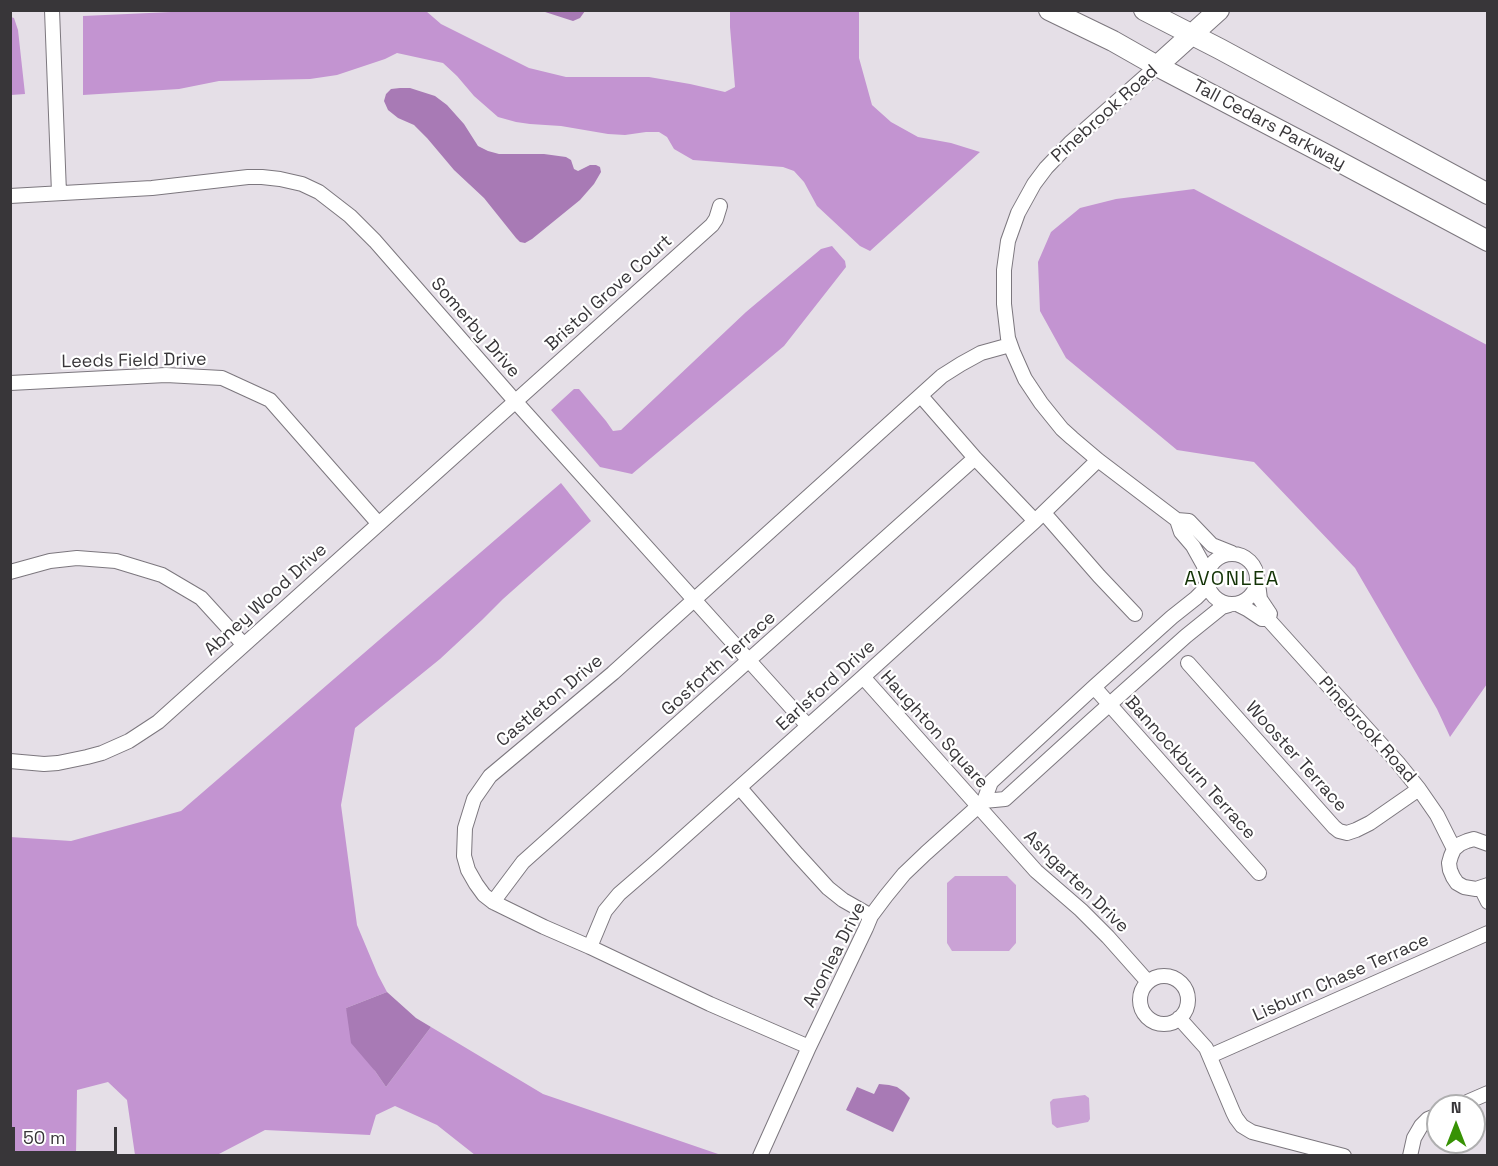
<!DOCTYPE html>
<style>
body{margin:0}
#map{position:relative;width:1498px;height:1166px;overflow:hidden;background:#e5dfe7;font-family:"Space Grotesk",sans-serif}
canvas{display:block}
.frame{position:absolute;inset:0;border:12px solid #383639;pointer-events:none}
.north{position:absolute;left:1426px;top:1094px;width:60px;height:60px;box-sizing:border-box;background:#fff;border:2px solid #afafb0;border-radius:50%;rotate:0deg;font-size:16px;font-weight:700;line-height:24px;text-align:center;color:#383639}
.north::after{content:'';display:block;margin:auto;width:21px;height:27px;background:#379204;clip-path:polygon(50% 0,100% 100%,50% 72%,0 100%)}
.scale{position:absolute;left:12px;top:1127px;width:105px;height:27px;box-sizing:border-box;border:3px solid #383639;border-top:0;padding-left:8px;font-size:18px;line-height:21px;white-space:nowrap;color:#383639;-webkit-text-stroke:4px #fff;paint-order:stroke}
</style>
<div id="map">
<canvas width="1498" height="1166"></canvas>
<div class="frame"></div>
<div class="north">N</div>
<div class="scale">50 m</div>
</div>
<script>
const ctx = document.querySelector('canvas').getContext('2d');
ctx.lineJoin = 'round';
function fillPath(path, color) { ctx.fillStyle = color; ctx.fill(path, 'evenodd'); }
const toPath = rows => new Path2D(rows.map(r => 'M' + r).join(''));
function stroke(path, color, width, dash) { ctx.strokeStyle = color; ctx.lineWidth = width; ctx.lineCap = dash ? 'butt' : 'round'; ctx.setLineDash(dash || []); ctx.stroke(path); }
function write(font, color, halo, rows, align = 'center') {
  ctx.font = font + ' "Space Grotesk",sans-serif'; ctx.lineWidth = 4.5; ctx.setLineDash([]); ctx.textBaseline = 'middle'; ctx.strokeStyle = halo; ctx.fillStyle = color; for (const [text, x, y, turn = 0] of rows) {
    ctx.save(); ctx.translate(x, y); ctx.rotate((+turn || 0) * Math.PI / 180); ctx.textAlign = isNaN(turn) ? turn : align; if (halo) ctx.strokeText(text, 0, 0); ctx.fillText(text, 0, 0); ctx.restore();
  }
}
const green = toPath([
 [955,876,1007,876,1016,885,1016,943,1009,951,952,951,947,943,947,883],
 [1085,1095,1089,1098,1090,1119,1088,1122,1057,1128,1052,1124,1050,1102,1053,1099]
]);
const forest = toPath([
 [193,11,426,11,441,24,529,68,566,77,649,77,690,84,725,92,735,87,730,27,730,11,859,11,859,58,872,105,891,122,918,137,951,143,980,152,870,251,860,246,817,206,804,182,794,171,783,167,693,160,674,149,667,137,659,132,646,132,625,135,608,134,561,126,530,124,516,122,498,117,474,96,457,76,443,63,397,53,385,59,337,75,310,79,219,81,179,89,83,95,83,16],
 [11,17,14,18,18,30,25,94,11,95],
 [1194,189,1487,345,1487,684,1450,737,1437,709,1355,568,1254,462,1177,450,1066,358,1040,311,1038,262,1051,232,1080,208,1116,199],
 [832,246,845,261,846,267,784,346,632,474,600,467,551,410,574,389,579,389,606,421,613,431,621,430,746,312,821,249],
 [561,483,591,521,503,599,482,620,440,659,355,728,341,805,357,925,378,975,387,992,346,1008,375,1071,386,1087,431,1027,543,1094,721,1155,475,1155,437,1125,395,1106,376,1115,370,1135,265,1130,217,1155,135,1155,127,1100,108,1082,77,1090,76,1155,11,1155,10,837,71,841,181,811]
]);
const water = toPath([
 [542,11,585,11,580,18,573,21],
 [400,88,410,88,435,96,447,105,464,124,478,146,488,151,499,154,544,154,566,157,571,160,574,169,578,171,590,165,596,165,600,167,601,172,594,184,580,200,532,239,525,243,520,242,516,238,484,198,454,170,427,138,414,125,398,118,388,110,384,101,386,94,391,89],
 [387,992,416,1018,431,1027,386,1087,375,1071,351,1043,346,1008],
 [879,1084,889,1085,897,1087,904,1092,910,1098,893,1132,846,1110,857,1087,874,1094]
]);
const street = toPath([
 [52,10,59,193],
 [1157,66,1070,143,1046,168,1034,184,1018,213,1008,241,1004,270,1004,304,1008,338,1013,352,1025,379,1041,403,1062,429,1072,438,1098,460,1177,520,1181,532,1193,546,1203,564,1207,574],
 [10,196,152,188,248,177,262,177,280,179,302,184,319,192,350,216,375,241,515,401,808,726],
 [10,383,166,375,222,378,270,400,378,523],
 [921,396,975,458,1035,521],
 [1044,513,1099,576,1135,614],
 [1177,520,1189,521,1212,545,1232,553],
 '1207 579a25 25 0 1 1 50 0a25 25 0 1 1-50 0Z',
 [10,572,50,561,77,558,116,561,162,575,201,598,243,644],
 [1258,583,1260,599,1270,614,1268,619],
 [1237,604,1247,609,1262,619,1268,619,1398,763,1419,789,1437,815,1454,849],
 [1188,663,1334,827,1339,831,1347,833,1356,830,1370,823,1419,789],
 [863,677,1036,871,1081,910,1108,937,1148,982],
 [1094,687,1259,873],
 [10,761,44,764,58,763,87,757,102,753,129,741,158,722,712,225,716,219,720,206],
 [740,788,797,854,828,888,843,900,871,916],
 [984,801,1005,799,1092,720,1186,636,1222,607,1229,605],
 [1488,844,1474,839,1467,841,1460,844,1454,849,1451,856,1449,863,1450,870,1453,877,1457,883,1464,887,1476,889,1488,885],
 [1481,888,1488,902],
 [493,902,523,862,975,458],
 [590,947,605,911,619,894,656,862,863,677,1035,521,1098,460],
 '1140 1000a24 24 0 1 1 48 0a24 24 0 1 1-48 0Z',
 [1179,1018,1206,1048,1233,1112,1236,1118,1242,1126,1252,1132,1344,1156],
 [809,1047,710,1004,590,947,544,927,493,902,484,895,476,884,468,870,464,856,465,828,474,799,490,776,613,673,942,376,961,364,981,353,1010,345],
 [1210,1056,1488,933],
 [1458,1106,1488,1093],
 [760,1156,809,1047,866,928,871,916,886,896,904,874,926,853,984,801,991,782,1094,687,1172,617,1196,598,1202,592,1207,583],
 [1410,1156,1414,1138,1421,1126,1428,1119,1438,1115]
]);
const secondary = toPath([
 [1049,10,1113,41,1157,66,1323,153,1488,241],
 [1144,10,1220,49,1488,194],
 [1157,66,1219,10]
]);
const streetNames = [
 ["Pinebrook Road",1105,114,-42],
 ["Tall Cedars Parkway",1269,125,28],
 ["Bristol Grove Court",609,293,-42],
 ["Somerby Drive",475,328,49],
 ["Leeds Field Drive",134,361,-1],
 ["Abney Wood Drive",266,600,-42],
 ["Gosforth Terrace",719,664,-42],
 ["Earlsford Drive",826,686,-42],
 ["Castleton Drive",550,701,-40],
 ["Haughton Square",934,730,48],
 ["Pinebrook Road",1367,730,48],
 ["Wooster Terrace",1296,757,48],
 ["Bannockburn Terrace",1190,768,48],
 ["Ashgarten Drive",1076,882,44],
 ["Avonlea Drive",835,955,-63],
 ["Lisburn Chase Terrace",1341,978,-24]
];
const neighbourhoodNames = [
 ["AVONLEA",1232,580]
];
fillPath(green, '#caa2d5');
fillPath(forest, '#c394d1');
fillPath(water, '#a87ab5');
stroke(street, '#7c777e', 16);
stroke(secondary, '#7c777e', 22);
stroke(street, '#fff', 14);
stroke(secondary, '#fff', 20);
write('18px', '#383639', '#fff', streetNames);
ctx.letterSpacing = '1.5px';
write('20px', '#133306', '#fff', neighbourhoodNames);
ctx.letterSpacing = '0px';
</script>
